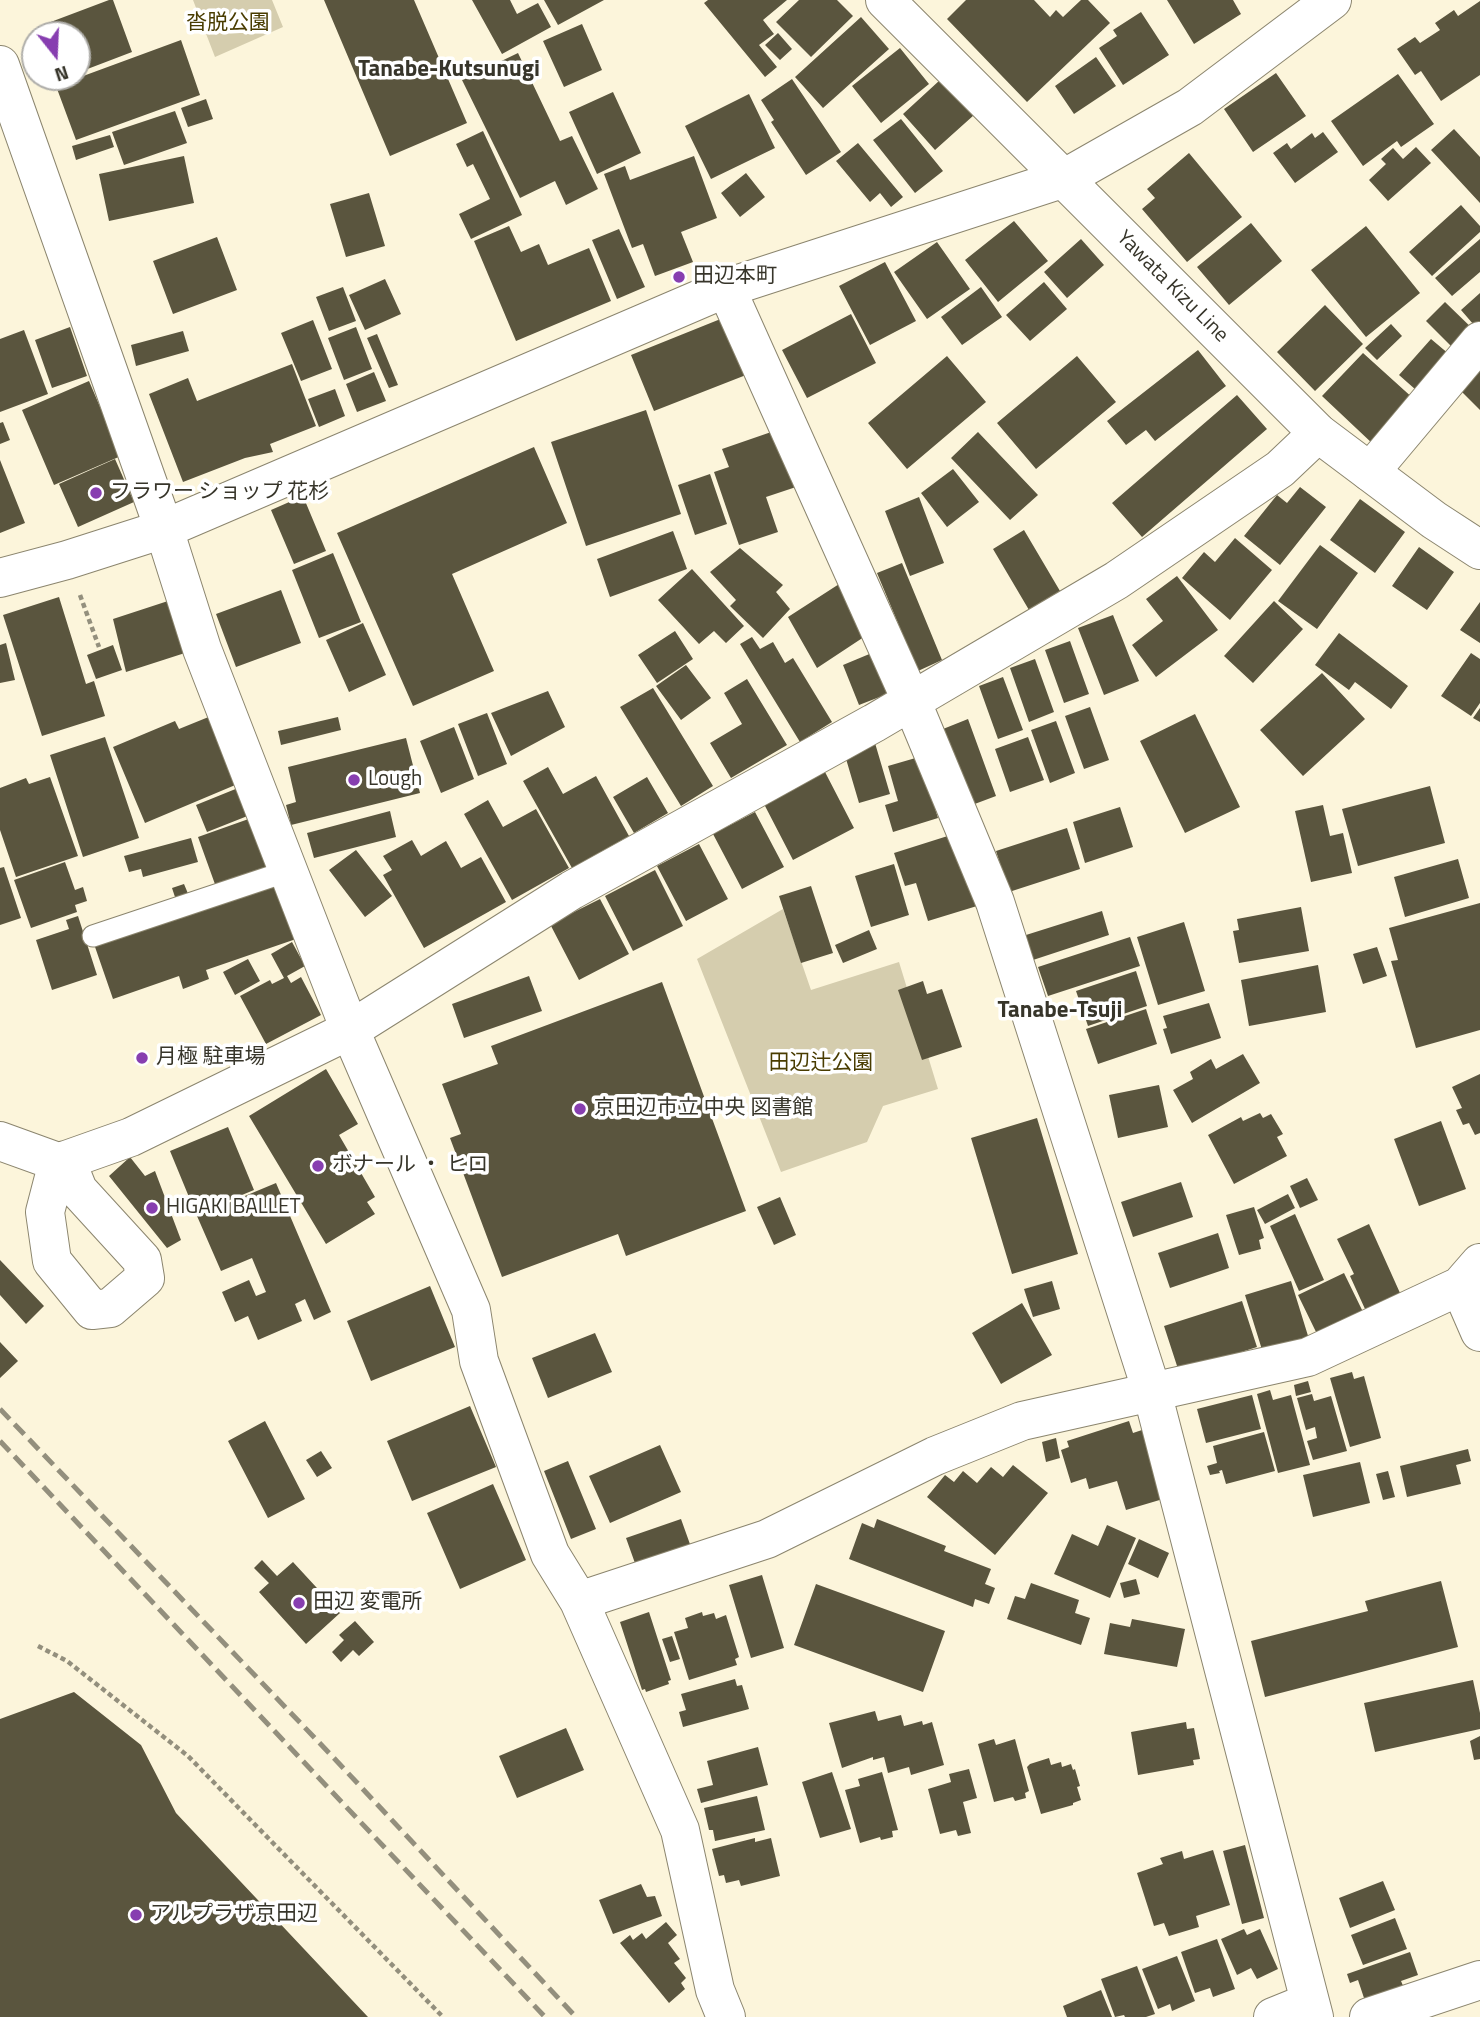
<!DOCTYPE html>
<meta charset="utf-8">
<style>
body{margin:0}
#map{position:relative;width:1480px;height:2017px;overflow:hidden;background:#fcf5db;font-family:"Titillium Web",sans-serif}
canvas{display:block}
.north{position:absolute;left:21px;top:21px;width:70px;height:70px;box-sizing:border-box;background:#fff;border:2px solid #afaeaa;border-radius:50%;rotate:162deg;font-size:19px;font-weight:700;line-height:28px;text-align:center;color:#37352a}
.north::after{content:'';display:block;margin:auto;width:24px;height:32px;background:#873eb0;clip-path:polygon(50% 0,100% 100%,50% 72%,0 100%)}
</style>
<div id="map">
<canvas width="1480" height="2017"></canvas>
<div class="north">N</div>
</div>
<script>
const ctx = document.querySelector('canvas').getContext('2d');
ctx.lineJoin = 'round';
function fillPath(path, color) { ctx.fillStyle = color; ctx.fill(path, 'evenodd'); }
const toPath = rows => new Path2D(rows.map(r => 'M' + r).join(''));
function stroke(path, color, width, dash) { ctx.strokeStyle = color; ctx.lineWidth = width; ctx.lineCap = dash ? 'butt' : 'round'; ctx.setLineDash(dash || []); ctx.stroke(path); }
function write(font, color, halo, rows, align = 'center') {
  ctx.font = font + ' "Titillium Web","Noto Sans JP",sans-serif'; ctx.lineWidth = 7; ctx.setLineDash([]); ctx.textBaseline = 'middle'; ctx.strokeStyle = halo; ctx.fillStyle = color; for (const [text, x, y, turn = 0] of rows) {
    ctx.save(); ctx.translate(x, y); ctx.rotate((+turn || 0) * Math.PI / 180); ctx.textAlign = isNaN(turn) ? turn : align; if (halo) ctx.strokeText(text, 0, 0); ctx.fillText(text, 0, 0); ctx.restore();
  }
}
const green = toPath([
 [193,0,272,0,283,27,215,57],
 [783,909,811,990,899,962,938,1089,883,1106,867,1142,781,1172,697,959]
]);
const building = toPath([
 [109,0,113,0,132,52,77,73,77,35,53,35,48,23],
 [324,0,414,0,467,123,390,156],
 [472,0,510,0,517,14,538,3,551,27,502,54],
 [544,0,604,0,558,25],
 [708,0,787,0,763,20,774,34,759,45,777,67,765,77,704,3],
 [799,0,837,0,853,16,811,57,776,22],
 [966,0,1034,0,1050,17,1056,10,1063,17,1081,0,1088,0,1110,23,1027,102,947,19],
 [1167,0,1233,0,1241,14,1194,44],
 [1480,1,1480,75,1441,101,1421,71,1415,75,1397,49,1415,37,1420,43,1440,30,1435,23,1454,10,1458,16],
 [1141,12,1169,55,1123,85,1099,48,1117,36,1113,30],
 [861,17,889,49,823,108,795,77],
 [582,24,602,70,564,87,543,41],
 [778,33,792,49,780,60,765,45],
 [181,40,200,95,76,140,56,86],
 [900,48,929,84,881,123,852,86],
 [518,53,560,141,572,136,598,189,566,205,555,181,520,198,462,80],
 [1096,57,1116,86,1074,114,1055,86],
 [1276,73,1306,116,1253,152,1224,109],
 [1398,74,1434,124,1401,147,1397,141,1363,166,1331,121],
 [792,79,841,152,806,175,771,122,774,120,761,100],
 [940,80,974,115,935,150,903,114],
 [613,92,641,153,597,174,569,112],
 [749,94,775,148,711,179,685,126],
 [206,99,213,119,188,127,181,108],
 [175,111,187,143,124,165,112,132],
 [901,119,943,171,915,193,873,140],
 [1454,129,1480,157,1480,203,1431,150],
 [483,131,522,215,471,239,459,214,490,199,473,164,467,167,456,144],
 [1323,132,1338,152,1295,183,1273,153,1287,143,1291,149,1312,133,1315,138],
 [110,135,114,147,76,160,72,146],
 [858,143,903,197,891,207,880,193,870,202,836,161],
 [1416,147,1431,163,1388,201,1369,180,1386,164,1381,159,1393,148,1403,159],
 [1189,153,1242,217,1187,262,1142,209,1155,198,1147,189],
 [184,156,194,203,109,221,99,174],
 [694,156,717,218,681,232,693,262,655,276,643,244,632,248,604,174,625,166,630,180],
 [746,173,765,197,740,217,721,193],
 [369,193,385,246,346,257,330,204],
 [1461,205,1480,226,1480,232,1432,276,1409,252],
 [1014,221,1048,261,998,302,965,260],
 [1251,223,1282,261,1229,305,1197,267],
 [509,226,521,252,539,244,548,265,589,248,611,301,516,341,474,241],
 [1366,226,1420,293,1366,337,1311,270],
 [619,229,645,287,617,299,592,240],
 [217,237,237,290,173,314,153,261],
 [1081,239,1104,265,1067,298,1044,272],
 [1480,239,1480,272,1452,296,1435,278],
 [937,242,970,289,927,319,894,272],
 [885,262,916,321,870,345,839,286],
 [385,279,401,314,365,330,349,295],
 [1044,282,1067,309,1030,341,1006,315],
 [343,287,356,321,329,331,316,297],
 [981,287,1002,317,962,345,941,317],
 [1480,293,1480,332,1461,310],
 [1445,302,1478,334,1458,353,1426,321],
 [1325,305,1363,344,1315,391,1277,352],
 [851,314,876,363,807,398,782,350],
 [723,318,746,375,654,411,631,355],
 [313,320,332,369,301,381,281,333],
 [1391,324,1402,336,1377,360,1365,348],
 [70,327,87,376,52,388,35,340],
 [356,327,372,369,344,380,328,338],
 [24,330,48,394,0,412,0,339],
 [183,331,189,351,136,366,131,345],
 [377,334,398,385,389,388,367,338],
 [1431,339,1456,360,1424,397,1399,375],
 [1198,350,1226,386,1155,441,1146,430,1126,445,1107,421],
 [1363,353,1415,400,1374,445,1322,396],
 [947,356,986,402,907,469,868,423],
 [1077,356,1116,402,1036,469,997,423],
 [292,364,316,426,270,444,273,452,245,458,183,482,149,394,188,378,197,401],
 [1480,365,1480,410,1457,387],
 [374,372,386,401,357,412,346,384],
 [89,381,121,456,54,485,22,410],
 [335,389,345,416,319,427,308,399],
 [1237,395,1267,429,1142,537,1112,503],
 [646,410,681,514,586,546,551,442],
 [3,422,10,440,0,444,0,423],
 [777,430,796,487,766,497,778,532,739,545,714,472,729,467,722,449],
 [978,432,1038,495,1010,520,951,458],
 [534,447,567,523,452,574,494,671,413,706,337,533],
 [115,459,134,502,78,527,59,484],
 [0,460,25,523,0,533],
 [953,469,979,502,947,527,921,493],
 [710,474,727,524,695,535,678,485],
 [1300,487,1326,507,1280,565,1244,536,1277,495,1287,503],
 [303,496,326,551,294,564,271,510],
 [919,497,944,563,910,576,885,511],
 [1360,499,1405,532,1375,573,1330,540],
 [1024,530,1060,591,1029,610,993,549],
 [673,531,687,569,610,597,597,559],
 [1235,538,1272,570,1230,620,1182,578,1204,552,1215,562],
 [1320,545,1358,573,1317,629,1278,601],
 [1419,547,1454,572,1427,610,1392,586],
 [740,548,783,585,776,592,790,609,763,638,730,606,736,600,710,572],
 [333,553,361,622,319,638,292,570],
 [902,563,942,660,918,671,877,573],
 [692,569,744,626,726,643,714,631,699,644,658,600],
 [1177,576,1218,630,1156,677,1132,645,1163,621,1146,599],
 [850,577,873,631,817,668,788,617],
 [281,590,301,643,236,667,216,614],
 [59,597,86,684,94,681,105,716,42,736,3,615],
 [168,601,188,652,126,672,113,619],
 [1274,601,1303,629,1253,683,1224,656],
 [1480,602,1480,643,1460,630],
 [1113,615,1139,681,1104,695,1078,628],
 [363,623,386,675,349,692,326,640],
 [675,631,693,659,657,683,638,655],
 [1339,633,1408,686,1391,709,1355,682,1349,690,1315,665],
 [752,637,760,649,773,642,785,663,793,658,832,722,800,742,740,644],
 [1070,641,1089,694,1064,703,1045,650],
 [6,643,15,680,0,683,0,645],
 [113,645,122,670,96,679,87,655],
 [879,650,895,691,859,705,843,665],
 [1471,653,1480,659,1480,703,1471,716,1441,696],
 [1035,659,1054,712,1029,722,1010,668],
 [686,665,711,698,681,720,656,686],
 [1322,673,1365,719,1303,776,1260,730],
 [1003,677,1023,730,998,739,979,686],
 [747,679,787,745,731,778,710,743,742,724,724,693],
 [653,688,713,786,681,806,620,707],
 [548,691,565,727,511,756,491,713],
 [1090,707,1109,760,1084,769,1065,716],
 [1480,708,1480,722,1473,718],
 [487,713,507,764,478,776,458,724],
 [1195,714,1240,807,1185,833,1140,741],
 [211,716,240,783,145,823,113,747,175,721,179,729],
 [338,717,341,730,281,745,278,731],
 [968,719,996,796,972,805,943,729],
 [1056,721,1075,773,1050,783,1031,730],
 [454,727,474,779,441,793,420,741],
 [105,737,139,838,83,857,50,755],
 [1028,737,1044,780,1010,792,995,749],
 [406,738,420,793,291,825,286,805,296,802,288,767],
 [875,743,890,794,859,803,844,752],
 [919,757,938,818,893,832,885,805,898,801,888,766],
 [548,767,563,794,596,776,629,836,572,868,523,781],
 [825,772,854,828,793,860,764,804],
 [50,777,78,856,16,877,0,830,0,788,26,778,29,784],
 [647,777,668,813,634,833,613,797],
 [1430,786,1445,843,1358,866,1342,809],
 [238,788,250,815,207,832,196,805],
 [488,800,503,827,536,809,569,868,512,900,464,814],
 [1323,805,1330,836,1343,833,1352,873,1311,882,1295,811],
 [1120,807,1133,847,1085,863,1073,822],
 [390,811,396,837,314,858,307,833],
 [755,812,784,867,742,889,713,834],
 [257,816,275,866,216,887,198,837],
 [1067,828,1080,869,1009,892,996,851],
 [954,834,977,906,928,921,916,883,905,886,894,853],
 [191,838,198,862,143,877,141,869,129,872,124,856],
 [412,840,421,856,446,841,461,868,481,857,506,902,424,948,383,875,392,870,383,856],
 [699,844,728,899,686,921,657,866],
 [356,850,392,896,365,917,329,870],
 [1458,859,1469,898,1405,917,1394,877],
 [65,862,75,890,83,887,87,901,75,905,77,912,31,928,14,880],
 [894,864,909,915,871,927,855,876],
 [4,867,21,918,0,925,0,868],
 [655,870,683,926,633,951,605,896],
 [276,881,296,939,206,970,209,979,183,989,179,976,113,999,94,944],
 [184,884,189,896,176,900,172,888],
 [811,886,833,953,801,963,779,896],
 [600,899,629,954,579,980,550,924],
 [1480,903,1480,1030,1416,1048,1391,961,1398,960,1389,928],
 [1301,907,1309,951,1239,963,1233,931,1239,930,1237,919],
 [1102,911,1109,935,1033,960,1026,935],
 [78,916,97,975,52,990,36,940,69,929,66,920],
 [1184,922,1205,991,1158,1005,1137,937],
 [869,930,877,949,843,963,835,945],
 [1130,937,1140,966,1048,996,1038,967],
 [292,942,305,966,287,976,291,983,301,977,321,1015,266,1044,240,996,270,980,272,984,284,978,271,954],
 [1377,947,1387,976,1363,984,1353,954],
 [248,959,260,981,235,995,223,972],
 [1318,965,1326,1012,1249,1026,1241,980],
 [1136,971,1147,1006,1088,1026,1076,991],
 [529,976,542,1011,464,1038,452,1004],
 [923,981,927,994,942,989,962,1047,922,1060,898,990],
 [662,982,746,1211,626,1256,618,1234,502,1277,450,1138,461,1134,442,1084,498,1064,491,1046],
 [1209,1003,1221,1038,1171,1054,1163,1029,1167,1028,1163,1016],
 [1146,1009,1157,1044,1098,1064,1086,1029],
 [1243,1054,1260,1083,1192,1123,1173,1090,1193,1079,1190,1072,1211,1059,1216,1069],
 [326,1069,358,1124,339,1135,375,1197,367,1202,375,1214,326,1244,249,1116],
 [1480,1074,1480,1133,1475,1135,1469,1123,1463,1125,1456,1110,1462,1108,1452,1087],
 [1159,1085,1168,1127,1118,1138,1109,1095],
 [1260,1113,1263,1118,1271,1114,1283,1134,1277,1137,1287,1156,1234,1184,1208,1135,1241,1117,1243,1121],
 [1037,1118,1078,1254,1012,1274,971,1138],
 [1441,1121,1466,1189,1419,1206,1394,1139],
 [228,1127,254,1190,196,1214,170,1151],
 [130,1157,145,1176,155,1171,181,1240,167,1248,109,1176],
 [1307,1178,1318,1200,1300,1208,1290,1186],
 [1181,1182,1193,1217,1133,1237,1121,1202],
 [276,1183,331,1312,314,1320,305,1299,295,1304,302,1321,258,1340,248,1316,235,1322,222,1292,249,1280,256,1296,266,1292,252,1258,221,1271,197,1216],
 [1288,1194,1295,1208,1265,1224,1257,1210],
 [780,1197,796,1235,774,1245,757,1207],
 [1254,1207,1264,1238,1259,1240,1261,1249,1239,1255,1226,1215],
 [1295,1214,1324,1280,1299,1291,1270,1226],
 [1369,1224,1400,1293,1365,1309,1350,1276,1354,1274,1337,1239],
 [1218,1233,1229,1268,1170,1288,1158,1253],
 [0,1260,44,1306,26,1324,0,1295],
 [1344,1273,1363,1312,1317,1334,1298,1295],
 [1052,1281,1060,1309,1033,1317,1024,1289],
 [1291,1281,1309,1339,1263,1353,1245,1295],
 [430,1286,455,1347,371,1381,347,1321],
 [1242,1301,1257,1347,1179,1372,1164,1326],
 [1022,1303,1052,1355,1001,1384,972,1333],
 [595,1333,612,1372,548,1398,532,1358],
 [0,1342,18,1361,0,1378],
 [1352,1372,1354,1379,1364,1376,1381,1438,1350,1447,1330,1378],
 [1308,1381,1311,1392,1296,1396,1294,1385],
 [1270,1390,1273,1400,1291,1395,1310,1465,1278,1473,1257,1394],
 [1312,1394,1314,1401,1331,1396,1347,1451,1313,1460,1307,1441,1317,1438,1315,1427,1306,1430,1297,1398],
 [1252,1395,1261,1429,1206,1443,1197,1409],
 [470,1406,496,1467,412,1501,387,1441],
 [265,1421,305,1499,268,1518,228,1441],
 [1129,1421,1133,1433,1142,1430,1163,1499,1126,1510,1117,1481,1089,1489,1086,1478,1071,1483,1061,1450,1069,1447,1067,1441],
 [1264,1432,1275,1471,1226,1484,1222,1470,1219,1471,1220,1473,1210,1475,1207,1466,1217,1463,1213,1446],
 [1056,1438,1060,1458,1046,1462,1042,1442],
 [660,1445,681,1492,610,1523,589,1476],
 [1468,1449,1471,1461,1456,1465,1461,1484,1407,1497,1400,1466],
 [321,1451,332,1468,317,1477,306,1460],
 [568,1461,596,1529,571,1539,544,1471],
 [1360,1462,1370,1503,1313,1517,1303,1475],
 [1013,1465,1048,1493,995,1555,927,1497,945,1475,954,1482,963,1471,977,1483,991,1467,1003,1477],
 [1388,1471,1395,1497,1383,1500,1376,1474],
 [493,1484,526,1560,460,1589,427,1513],
 [681,1519,691,1547,636,1566,626,1538],
 [877,1519,946,1546,944,1551,991,1569,985,1584,995,1588,989,1604,975,1599,973,1607,849,1559,862,1523,874,1528],
 [1107,1525,1136,1538,1110,1598,1054,1574,1072,1534,1098,1546],
 [1139,1539,1169,1553,1158,1578,1128,1564],
 [262,1560,277,1576,293,1562,340,1613,306,1644,259,1592,269,1583,254,1568],
 [762,1575,784,1648,751,1658,729,1585],
 [1136,1579,1140,1594,1124,1598,1120,1583],
 [1441,1581,1458,1647,1265,1697,1251,1641,1368,1611,1365,1601],
 [1031,1583,1079,1600,1075,1613,1090,1618,1081,1645,1007,1619,1015,1596,1025,1599],
 [816,1584,945,1631,923,1692,794,1645],
 [649,1612,671,1680,668,1681,669,1684,646,1692,645,1689,642,1690,620,1622],
 [702,1612,703,1616,714,1613,716,1619,726,1615,739,1657,735,1659,737,1665,689,1680,674,1632,688,1628,685,1618],
 [1132,1619,1185,1629,1177,1667,1104,1654,1110,1623,1130,1627],
 [355,1621,374,1642,359,1656,353,1650,341,1662,332,1652,344,1640,339,1635],
 [672,1636,680,1659,670,1662,662,1639],
 [735,1679,737,1686,742,1685,749,1709,683,1727,679,1712,686,1710,681,1694],
 [1473,1680,1480,1713,1480,1729,1375,1752,1364,1703],
 [74,1692,141,1745,176,1813,368,2017,0,2017,0,1719],
 [875,1711,878,1721,901,1715,904,1726,922,1721,923,1725,932,1722,944,1765,911,1775,909,1767,888,1773,884,1757,873,1760,873,1757,842,1768,829,1723],
 [1186,1722,1187,1729,1194,1728,1200,1759,1193,1760,1194,1765,1138,1775,1131,1732],
 [566,1728,584,1770,517,1798,499,1756],
 [1480,1736,1480,1759,1474,1760,1470,1741],
 [994,1739,996,1745,1015,1739,1029,1791,1025,1793,1026,1798,1015,1801,1013,1797,994,1802,978,1744],
 [758,1747,768,1785,701,1803,697,1789,713,1785,707,1761],
 [1049,1758,1051,1765,1061,1762,1062,1767,1071,1764,1073,1770,1075,1769,1080,1786,1077,1787,1081,1800,1073,1803,1073,1805,1041,1814,1027,1767,1030,1764],
 [969,1769,977,1798,963,1802,971,1833,958,1836,956,1830,940,1834,928,1789,951,1782,949,1774],
 [832,1772,851,1829,820,1838,802,1782],
 [882,1772,898,1830,892,1831,893,1837,881,1840,880,1837,860,1843,845,1790,860,1786,858,1779],
 [757,1796,765,1830,715,1841,713,1830,709,1830,704,1808],
 [755,1838,755,1842,771,1838,780,1876,741,1886,739,1880,726,1883,724,1875,719,1876,712,1849],
 [1245,1845,1264,1918,1242,1924,1223,1851],
 [1213,1850,1230,1905,1196,1916,1199,1927,1169,1936,1164,1923,1154,1926,1137,1873,1163,1864,1160,1858,1182,1851,1184,1859],
 [1383,1881,1395,1910,1350,1928,1339,1898],
 [641,1884,647,1897,655,1896,662,1916,613,1934,599,1900],
 [1395,1918,1407,1949,1363,1965,1351,1935],
 [666,1922,677,1935,668,1943,680,1959,674,1963,686,1978,681,1983,685,1989,669,2003,620,1943,630,1935,633,1940,642,1933,646,1939],
 [1244,1929,1247,1935,1260,1929,1278,1969,1257,1979,1251,1968,1237,1975,1221,1939],
 [1217,1939,1235,1989,1213,1997,1210,1988,1195,1993,1181,1952],
 [1410,1952,1418,1975,1401,1981,1404,1988,1365,2001,1358,1980,1350,1983,1347,1974],
 [1177,1956,1195,2001,1172,2011,1170,2004,1158,2009,1142,1969],
 [1137,1966,1155,2014,1146,2017,1125,2017,1124,2015,1115,2017,1101,1979],
 [1101,1990,1112,2017,1067,2017,1063,2006]
]);
const path = toPath([
 [80,595,99,647],
 [38,1646,67,1661,188,1756,443,2017]
]);
const lane = toPath([
 [93,936,288,871]
]);
const street = toPath([
 [0,65,164,529,202,649,350,1030,471,1310,479,1361,550,1554,579,1601,680,1830,715,1990,726,2017],
 [726,288,911,700,995,902,1152,1392,1314,2017],
 [1370,472,1480,341],
 [0,1141,58,1162,66,1160,131,1137,350,1030,572,890,874,723,1117,580,1280,469,1318,433],
 [58,1162,45,1212,52,1261,92,1310,110,1308,145,1278,142,1260,78,1190,66,1160],
 [1460,1286,1480,1332],
 [579,1601,767,1539,935,1456,1022,1421,1308,1357,1460,1286,1480,1263],
 [1273,2017,1310,2002],
 [1369,2017,1480,1980]
]);
const secondary = toPath([
 [0,578,67,560,164,529,726,288,1065,178,1190,107,1332,0]
]);
const primary = toPath([
 [885,0,1318,433,1434,520,1480,550]
]);
const rail = toPath([
 [0,1409,332,1756,576,2017],
 [0,1441,545,2017]
]);
const markers = [
 [679,277,7,"#873eb0"],
 [96,493,7,"#873eb0"],
 [354,780,7,"#873eb0"],
 [142,1058,7,"#873eb0"],
 [580,1109,7,"#873eb0"],
 [318,1166,7,"#873eb0"],
 [152,1208,7,"#873eb0"],
 [299,1603,7,"#873eb0"],
 [136,1915,7,"#873eb0"]
];
const parkNames = [
 ["沓脱公園",228,24],
 ["田辺辻公園",821,1064]
];
const poiNames = [
 ["田辺本町",693,277],
 ["フラワー ショップ 花杉",110,493],
 ["Lough",368,780],
 ["月極 駐車場",156,1058],
 ["京田辺市立 中央 図書館",594,1109],
 ["ボナール ・ ヒロ",332,1166],
 ["HIGAKI BALLET",166,1208],
 ["田辺 変電所",313,1603],
 ["アルプラザ京田辺",150,1915]
];
const streetNames = [
 ["Yawata Kizu Line",1172,287,45]
];
const neighbourhoodNames = [
 ["Tanabe-Kutsunugi",449,70],
 ["Tanabe-Tsuji",1060,1011]
];
fillPath(green, '#d5cdae');
fillPath(building, '#5a553e');
stroke(lane, '#8b856e', 23);
stroke(street, '#8b856e', 40);
stroke(secondary, '#8b856e', 40);
stroke(primary, '#8b856e', 40);
stroke(path, '#938f7d', 4.5, [5, 3.5]);
stroke(lane, '#fff', 21);
stroke(street, '#fff', 38);
stroke(secondary, '#fff', 38);
stroke(primary, '#fff', 38);
stroke(rail, '#938f7d', 5, [14, 7]);
for (const [x, y, r, color] of markers) { const dot = new Path2D(); dot.arc(x, y, r, 0, 2 * Math.PI); ctx.fillStyle = color; ctx.fill(dot); stroke(dot, '#fff', 2.5); }
write('21px', '#493c00', '#fff', parkNames);
write('21px', '#37352a', '#fff', poiNames, 'left');
write('21px', '#37352a', '#fff', streetNames);
write('bold 23px', '#37352a', '#fff', neighbourhoodNames);
</script>
